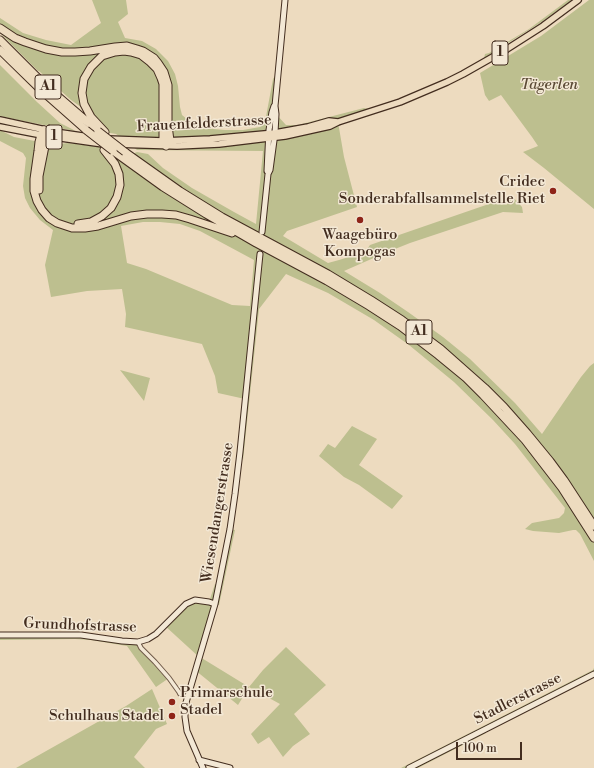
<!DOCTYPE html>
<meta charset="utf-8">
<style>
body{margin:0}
#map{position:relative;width:594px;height:768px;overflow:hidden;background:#eddbbf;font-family:"Libre Bodoni",serif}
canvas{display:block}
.scale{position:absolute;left:456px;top:742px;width:66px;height:18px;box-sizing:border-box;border:2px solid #432d1f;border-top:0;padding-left:5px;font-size:12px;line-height:14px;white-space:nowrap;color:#432d1f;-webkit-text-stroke:3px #f3e8d5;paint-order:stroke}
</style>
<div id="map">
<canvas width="594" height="768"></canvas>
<div class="scale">100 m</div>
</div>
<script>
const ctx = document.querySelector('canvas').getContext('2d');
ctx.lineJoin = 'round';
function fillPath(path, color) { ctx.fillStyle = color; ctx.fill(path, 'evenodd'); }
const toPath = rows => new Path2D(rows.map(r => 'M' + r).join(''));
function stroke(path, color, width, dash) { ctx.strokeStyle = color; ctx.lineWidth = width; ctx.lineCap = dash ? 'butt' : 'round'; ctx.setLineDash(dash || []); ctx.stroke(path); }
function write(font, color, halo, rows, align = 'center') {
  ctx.font = font + ' "Libre Bodoni",serif'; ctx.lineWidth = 3; ctx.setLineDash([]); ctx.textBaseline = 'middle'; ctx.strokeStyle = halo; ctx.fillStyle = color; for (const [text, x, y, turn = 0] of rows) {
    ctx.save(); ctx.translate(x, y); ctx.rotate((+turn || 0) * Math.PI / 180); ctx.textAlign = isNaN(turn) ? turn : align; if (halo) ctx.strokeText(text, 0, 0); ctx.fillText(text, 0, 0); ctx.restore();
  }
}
const green = toPath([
 [92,0,126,0,128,14,118,22,125,38,142,41,156,49,168,61,175,74,178,86,180,107,182,115,188,120,213,129,225,130,243,130,260,127,263,125,265,122,273,79,275,76,276,114,286,125,298,125,364,108,375,110,338,122,344,157,357,207,287,231,283,236,328,263,339,260,365,252,370,245,512,196,522,207,523,213,503,212,410,243,385,253,344,271,380,293,408,312,443,337,470,359,515,403,542,434,581,377,590,366,594,363,594,561,580,534,576,530,573,530,559,533,533,531,525,529,532,523,559,518,564,513,565,508,515,444,493,420,454,382,409,345,374,320,328,293,286,274,259,309,243,460,240,452,245,399,218,393,215,376,202,344,125,327,126,314,122,289,87,291,51,297,45,265,53,230,40,220,30,208,25,198,23,186,26,158,23,153,0,141,0,130,14,137,45,143,54,145,67,143,101,147,116,161,137,152,148,154,163,168,192,188,234,212,256,224,263,151,137,150,116,134,105,132,84,105,81,107,71,100,39,71,38,71,0,33,0,28,6,32,47,46,17,35,0,25,0,18,23,33,46,40,71,45,101,23],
 [143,222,160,222,180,224,200,231,254,260,250,306,232,305,146,269,127,263,121,226],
 [568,0,572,0,540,23,484,58,485,54,489,53,529,29],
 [589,0,594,0,594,209,544,168,523,152,538,146,532,137,501,95,489,101,485,95,480,73,541,36],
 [0,65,37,102,60,123,72,129,75,131,18,120,0,116],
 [120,370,150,378,144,401],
 [352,426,377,439,359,465,403,496,392,509,359,485,344,477,319,456,328,444,335,448],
 [230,529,235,530,219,605,215,605,200,657,249,687,263,670,286,647,326,685,294,714,310,734,293,746,283,757,269,737,258,744,251,734,280,704,249,687,238,705,195,670,199,657,164,625,178,612,195,600,209,602,215,584,219,584],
 [0,635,53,635,138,642,169,678,156,687,127,646,91,640,75,639,0,640],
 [594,668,594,674,485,730,486,733,418,768,401,768,593,670],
 [152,689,167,724,156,729,134,757,145,768,16,768,126,706]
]);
const street = toPath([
 [138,642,141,648,155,662,169,678,179,692,180,694,187,697]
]);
const secondary = toPath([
 [267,171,269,130,272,112,274,106],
 [262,232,268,174,270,170,275,133,276,114,275,106,285,0],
 [0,635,81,635,122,641,138,642,148,639,156,634,186,604,195,600,209,602,215,604],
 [199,760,230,768],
 [203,768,187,731,185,717,185,706,215,604,230,529,235,494,240,452,260,254],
 [409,768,594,674]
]);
const primary = toPath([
 [0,120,55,132,96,138],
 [0,127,47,136,103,144],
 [108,139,163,141,210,139,275,133,308,127,329,121,338,122],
 [114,144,177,146,219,144,285,136,330,126,338,122,400,102,447,82,463,74,507,49,543,26,578,0]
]);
const highway = toPath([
 [0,28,15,38,25,42,46,49,62,52,75,52,90,51,115,47,127,46,137,49,143,51,154,58,158,63,164,72,168,85,168,125,170,141,166,146,163,141,163,84,161,78,157,69,150,62,141,55,131,52,124,51,115,52,102,56,91,67,84,79,82,93,84,104,91,117,105,132],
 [0,40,47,87,98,131],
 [0,50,43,92,86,130],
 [44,130,41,135,39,142,38,151,34,179,34,191,37,201,42,210,49,218,57,223,72,228,85,228,98,226,131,216,147,214,162,214,176,215,190,219,232,233],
 [113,151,163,187,206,214,256,243,327,281,369,306,400,326,438,355,466,378,483,395,525,440,562,488,594,538],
 [125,152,180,191,222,217,328,274,371,300,402,320,441,349,485,388,504,407,527,433,550,461,564,480,594,526],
 [39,190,39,176,47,136,44,130],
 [78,224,91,222,102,216,111,208,117,197,120,185,119,174,115,164,104,150]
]);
const highwayBridge = toPath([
 [86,130,113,151],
 [98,131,125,152]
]);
const markers = [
 [553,191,4,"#8f2418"],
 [360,220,4,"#8f2418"],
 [172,702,4,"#8f2418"],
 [172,716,4,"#8f2418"]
];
const shields = [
 [500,53,16],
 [48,87,26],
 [54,137,16],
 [419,332,26]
];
const shieldNames = [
 ["1",500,53],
 ["A1",48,87],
 ["1",54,137],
 ["A1",419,332]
];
const parkNames = [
 ["Tägerlen",549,85]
];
const streetNames = [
 ["Frauenfelderstrasse",204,124,-3],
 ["Wiesendangerstrasse",218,513,-81],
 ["Grundhofstrasse",80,626,2],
 ["Stadlerstrasse",518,699,-27]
];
const poiNames = [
 ["Cridec",545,182],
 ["Sonderabfallsammelstelle Riet",545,199],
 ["Waagebüro",360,235,"center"],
 ["Kompogas",360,252,"center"],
 ["Primarschule",180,693,"left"],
 ["Stadel",180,710,"left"],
 ["Schulhaus Stadel",164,716]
];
fillPath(green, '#bdbf8f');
stroke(street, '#6e5847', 5.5);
stroke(secondary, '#432d1f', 7);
stroke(primary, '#432d1f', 8);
stroke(highway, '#432d1f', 9);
stroke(street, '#f3e8d5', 3.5);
stroke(secondary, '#f3e8d5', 5);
stroke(primary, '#eddbbf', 5.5);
stroke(highway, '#eddbbf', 7);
stroke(highwayBridge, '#432d1f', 9, []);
stroke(highwayBridge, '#eddbbf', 7);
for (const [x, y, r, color] of markers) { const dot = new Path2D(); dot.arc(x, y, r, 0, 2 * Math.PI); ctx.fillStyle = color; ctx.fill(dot); stroke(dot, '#f3e8d5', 1.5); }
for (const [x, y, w] of shields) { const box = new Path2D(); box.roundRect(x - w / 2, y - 12, w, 24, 3); ctx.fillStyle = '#f3e8d5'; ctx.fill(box); stroke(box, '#432d1f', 1); }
write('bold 14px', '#432d1f', null, shieldNames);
write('italic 15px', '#5b4a35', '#f3e8d5', parkNames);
write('15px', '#432d1f', '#f3e8d5', streetNames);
write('15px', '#432d1f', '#f3e8d5', poiNames, 'right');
</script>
